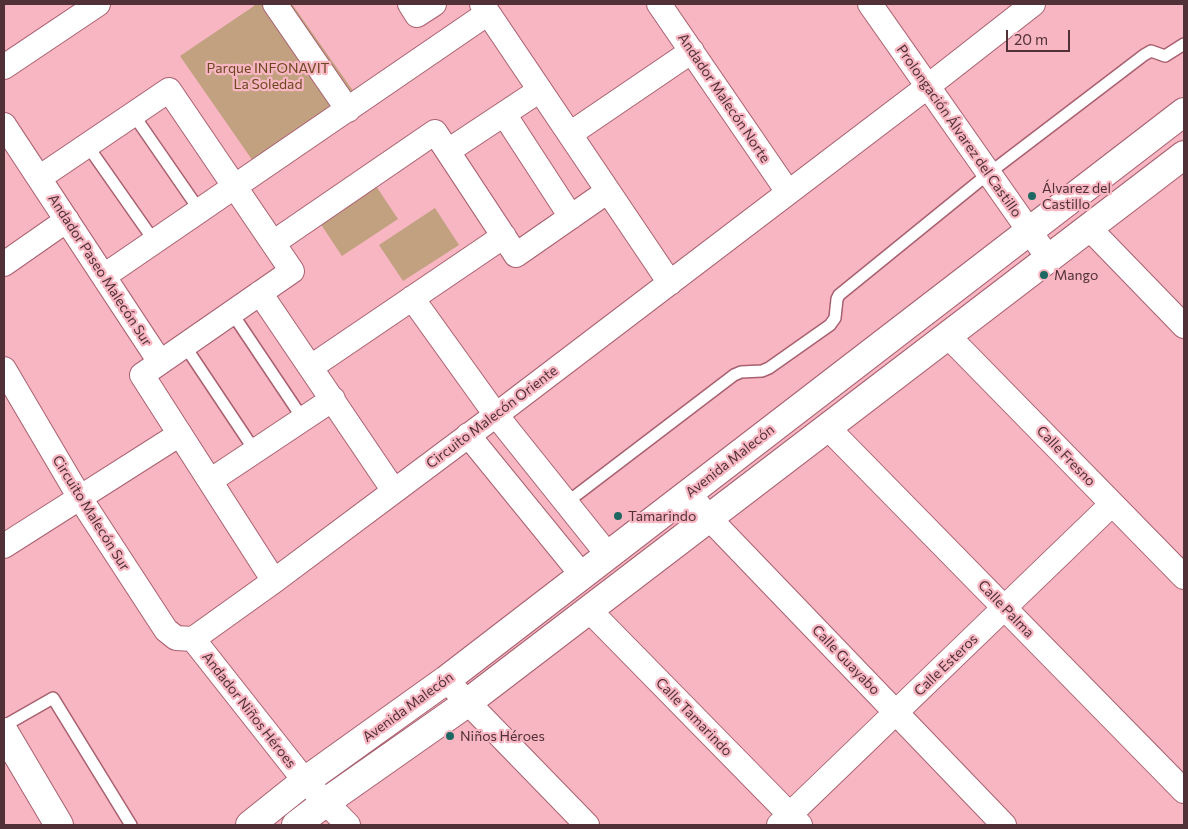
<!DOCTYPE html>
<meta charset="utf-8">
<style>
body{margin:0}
#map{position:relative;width:1188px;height:829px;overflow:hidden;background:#f7b6c1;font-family:Commissioner,sans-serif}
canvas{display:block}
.frame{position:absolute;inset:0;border:5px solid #513137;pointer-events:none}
.scale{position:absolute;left:1006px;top:30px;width:64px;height:22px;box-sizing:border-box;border:2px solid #513137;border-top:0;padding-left:6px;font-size:15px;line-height:18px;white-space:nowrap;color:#513137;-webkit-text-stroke:4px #f7b6c1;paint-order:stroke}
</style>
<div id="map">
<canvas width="1188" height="829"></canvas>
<div class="frame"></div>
<div class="scale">20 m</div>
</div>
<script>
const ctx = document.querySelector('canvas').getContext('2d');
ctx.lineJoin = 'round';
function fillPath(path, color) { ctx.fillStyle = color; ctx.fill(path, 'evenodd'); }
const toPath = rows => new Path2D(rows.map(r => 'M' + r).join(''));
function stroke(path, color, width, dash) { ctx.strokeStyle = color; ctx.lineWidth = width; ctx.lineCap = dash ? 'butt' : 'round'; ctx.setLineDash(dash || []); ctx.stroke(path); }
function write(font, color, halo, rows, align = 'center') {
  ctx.font = font + ' Commissioner,sans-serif'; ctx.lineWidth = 4.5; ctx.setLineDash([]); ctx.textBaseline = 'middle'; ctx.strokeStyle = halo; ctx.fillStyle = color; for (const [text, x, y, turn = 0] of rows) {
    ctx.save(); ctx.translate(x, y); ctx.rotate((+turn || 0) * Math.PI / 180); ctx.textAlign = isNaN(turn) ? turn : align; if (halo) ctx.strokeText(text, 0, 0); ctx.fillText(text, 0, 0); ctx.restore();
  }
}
const green = toPath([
 [253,4,292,4,356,95,255,164,180,56,254,6],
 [374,183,398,219,342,256,318,220],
 [435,208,459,245,403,281,379,245]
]);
const lane = toPath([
 [133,114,200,211],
 [87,145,155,242],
 [232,313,303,419],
 [185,346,255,451],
 [566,503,734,375,741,372,762,371,769,368,830,325,835,318,837,299,839,295,988,174,1144,55,1151,51,1165,56,1184,44],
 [4,726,53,698,131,825]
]);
const street = toPath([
 [275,4,348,110],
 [410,4,417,15,434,4],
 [482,4,670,283],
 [659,4,788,192],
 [870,4,1049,259],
 [4,67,98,4],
 [504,114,571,217],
 [4,125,160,362],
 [570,134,692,51],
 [448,151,540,90],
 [39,178,169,90,292,271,142,375,274,581],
 [1089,228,1184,326],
 [273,243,435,132,516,255,608,191],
 [4,264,67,220],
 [104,276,488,13],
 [260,293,394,491],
 [412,298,496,415,608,555],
 [948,336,1184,577],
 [311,367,504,236],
 [4,369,80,498,166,630,176,638,193,639],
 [827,427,1184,791],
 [468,435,582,575],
 [210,481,333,399],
 [689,493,709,518,1004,825],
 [4,546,180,434],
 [589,610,800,825],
 [193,639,274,581,496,415,927,87,1033,4],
 [193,639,305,781,348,825],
 [446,680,587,825],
 [779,825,1112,504]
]);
const secondary = toPath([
 [4,732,59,825],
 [250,825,305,781,446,680,1184,112],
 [296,825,326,802,467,703,1184,155]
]);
const markers = [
 [1032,196,5,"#1d6862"],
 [1044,275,5,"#1d6862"],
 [618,516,5,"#1d6862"],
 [450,736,5,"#1d6862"]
];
const parkNames = [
 ["Parque INFONAVIT",268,68],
 ["La Soledad",268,84]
];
const streetNames = [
 ["Andador Malecón Norte",724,98,56],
 ["Prolongación Álvarez del Castillo",959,131,55],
 ["Andador Paseo Malecón Sur",100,270,57],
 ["Circuito Malecón Oriente",492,417,-37],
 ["Calle Fresno",1066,456,46],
 ["Avenida Malecón",730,461,-38],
 ["Circuito Malecón Sur",91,513,58],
 ["Calle Palma",1006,609,46],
 ["Calle Guayabo",846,660,46],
 ["Calle Esteros",946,665,-44],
 ["Avenida Malecón",408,707,-36],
 ["Andador Niños Héroes",249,710,52],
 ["Calle Tamarindo",694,717,46]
];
const poiNames = [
 ["Álvarez del",1042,188],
 ["Castillo",1042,204],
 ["Mango",1054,275],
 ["Tamarindo",628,516],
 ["Niños Héroes",460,736]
];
fillPath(green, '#c1a180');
stroke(lane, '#a96070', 14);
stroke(street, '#a96070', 26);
stroke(secondary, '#a96070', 30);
stroke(lane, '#fff', 11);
stroke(street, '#fff', 24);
stroke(secondary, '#fff', 28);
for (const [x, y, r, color] of markers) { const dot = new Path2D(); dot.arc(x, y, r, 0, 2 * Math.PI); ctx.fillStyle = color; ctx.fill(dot); stroke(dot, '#f7b6c1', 2); }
write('14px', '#6d4921', '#f7b6c1', parkNames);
write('14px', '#513137', '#f7b6c1', streetNames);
write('14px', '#513137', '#f7b6c1', poiNames, 'left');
</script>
